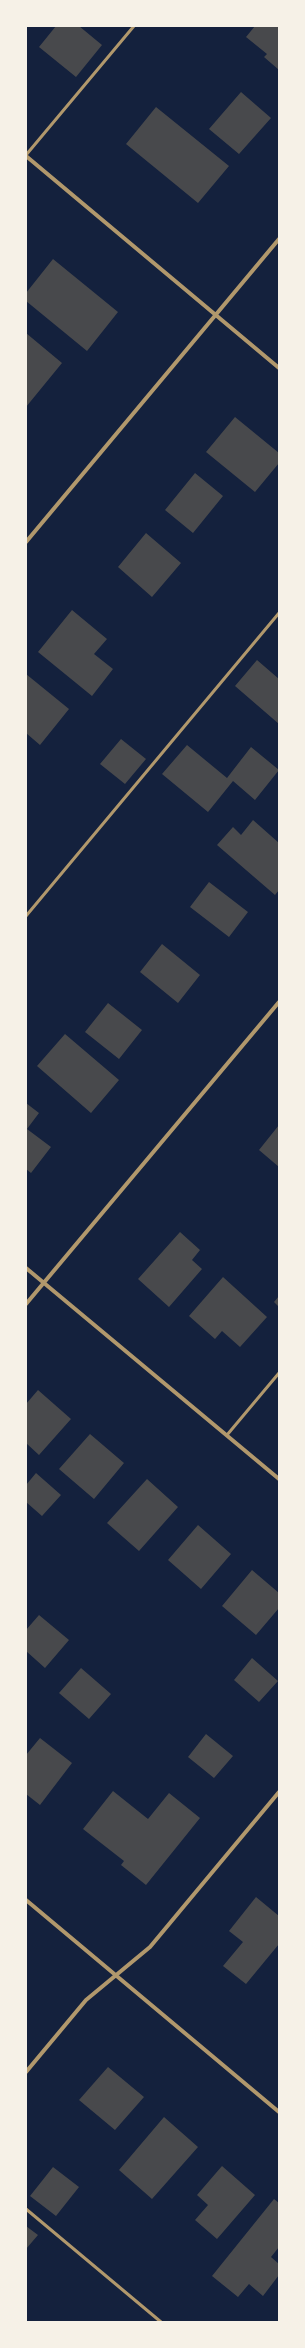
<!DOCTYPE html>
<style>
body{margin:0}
#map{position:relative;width:305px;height:2348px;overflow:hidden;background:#14213d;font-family:Jost,sans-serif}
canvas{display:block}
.frame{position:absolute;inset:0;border:27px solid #f6f1e7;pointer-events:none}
</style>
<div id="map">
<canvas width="305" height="2348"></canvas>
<div class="frame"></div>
</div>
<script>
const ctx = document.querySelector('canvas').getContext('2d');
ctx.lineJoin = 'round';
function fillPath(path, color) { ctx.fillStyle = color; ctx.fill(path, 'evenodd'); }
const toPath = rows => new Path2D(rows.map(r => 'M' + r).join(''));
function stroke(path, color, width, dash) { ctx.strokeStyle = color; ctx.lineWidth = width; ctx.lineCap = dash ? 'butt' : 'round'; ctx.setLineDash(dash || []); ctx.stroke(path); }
const building = toPath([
 [56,26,79,26,102,45,76,77,39,47],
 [255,26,279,26,279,70,264,57,267,54,246,37],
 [241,92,271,118,239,154,209,129],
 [156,107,229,166,198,203,126,144],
 [53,259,118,312,87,351,26,301,26,293],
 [26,333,62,363,26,407],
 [235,417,279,453,279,463,255,492,206,452],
 [195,473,223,496,193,533,165,510],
 [146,533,181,563,152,597,118,567],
 [72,610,107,639,94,654,113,669,92,696,38,652],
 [257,660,279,679,279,724,235,686],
 [26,674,69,709,40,745,26,733],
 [121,739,146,759,125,784,100,764],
 [187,745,227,778,251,747,279,770,255,800,233,781,208,812,162,774],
 [253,820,279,843,279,890,275,895,217,845,233,827,241,835],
 [209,882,248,912,229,937,190,907],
 [162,944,200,975,178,1003,140,972],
 [108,1003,142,1030,119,1059,85,1032],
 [65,1034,119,1080,91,1113,37,1066],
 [26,1103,39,1113,27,1129,51,1147,31,1173,26,1169],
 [279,1125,279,1167,259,1150],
 [180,1232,200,1250,192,1260,202,1269,169,1307,138,1279],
 [223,1277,267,1317,240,1347,222,1331,215,1339,189,1316],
 [279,1296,279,1307,274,1302],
 [38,1390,71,1419,39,1455,26,1443,26,1404],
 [90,1434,124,1463,94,1499,59,1469],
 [36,1473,61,1495,42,1516,26,1502,26,1485],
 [147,1479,178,1507,139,1551,107,1523],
 [198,1525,231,1554,201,1589,168,1560],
 [252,1570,279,1593,279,1608,256,1635,222,1606],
 [39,1615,69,1640,45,1668,26,1651,26,1630],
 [252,1658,278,1681,259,1702,234,1680],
 [81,1668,111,1694,89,1719,59,1693],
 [206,1734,233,1756,214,1778,188,1757],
 [40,1738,72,1763,40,1805,26,1794,26,1755],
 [113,1791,148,1819,169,1793,200,1818,146,1885,121,1865,124,1861,83,1829],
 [256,1897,279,1916,279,1944,246,1984,223,1966,243,1942,229,1931],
 [108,2067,144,2097,115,2130,79,2100],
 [164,2117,198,2147,152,2199,119,2170],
 [222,2166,255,2195,217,2239,195,2220,208,2205,197,2195],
 [53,2167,79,2187,56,2216,30,2196],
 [274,2199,279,2203,279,2247,271,2257,279,2264,279,2275,263,2296,249,2284,238,2297,212,2276],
 [26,2226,38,2235,26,2249]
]);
const service = toPath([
 [26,155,134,26],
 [26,916,279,613],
 [227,1435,279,1373],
 [26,2209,161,2322]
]);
const minor = toPath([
 [26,156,279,368],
 [26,542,279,239],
 [26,1268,279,1479],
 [26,1304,279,1002],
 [26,1900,279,2112],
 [26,2072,86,2000,150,1947,279,1792]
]);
fillPath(building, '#48494c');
stroke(service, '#b1986c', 3);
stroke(minor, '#b1986c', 4);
</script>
